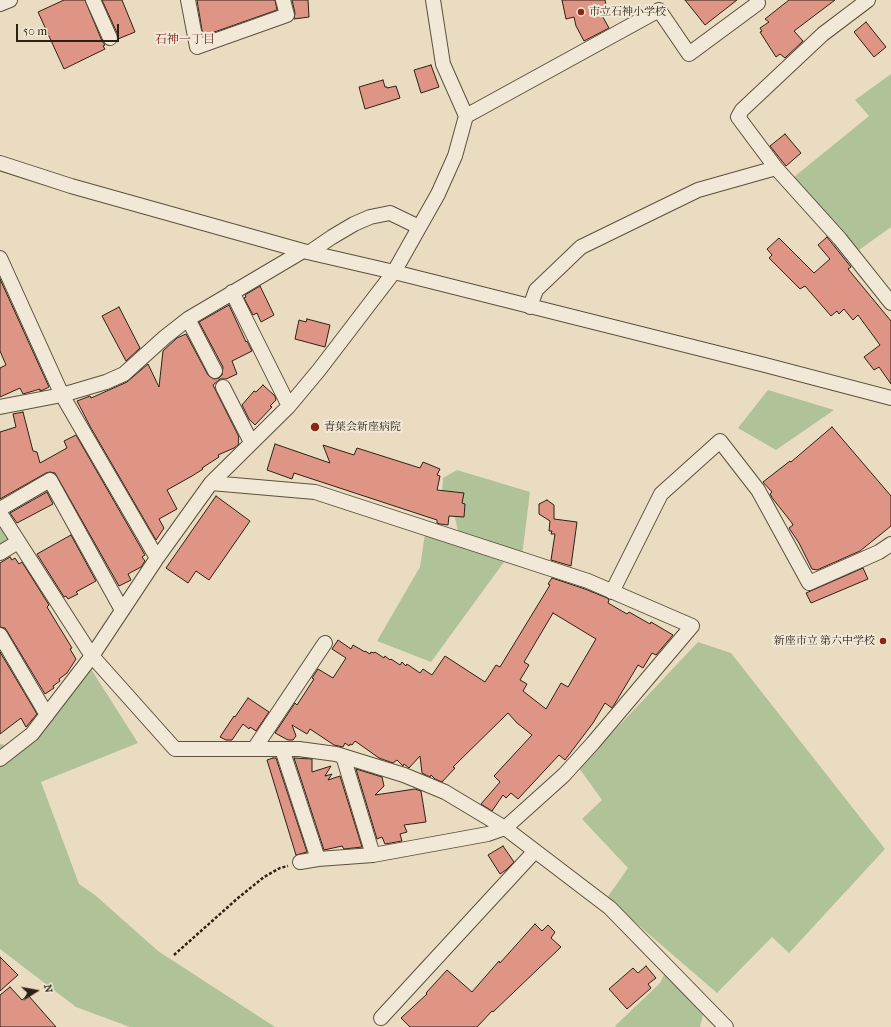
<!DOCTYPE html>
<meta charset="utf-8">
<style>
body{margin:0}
#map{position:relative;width:891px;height:1027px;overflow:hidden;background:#eadcc1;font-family:"IM FELL French Canon",serif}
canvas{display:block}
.north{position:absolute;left:16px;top:971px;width:40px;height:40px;-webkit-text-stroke:3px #f1e8d7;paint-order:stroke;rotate:79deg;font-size:11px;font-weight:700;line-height:16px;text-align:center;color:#2d2113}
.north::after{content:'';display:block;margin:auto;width:14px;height:18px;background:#2d2113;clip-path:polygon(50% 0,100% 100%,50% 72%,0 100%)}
.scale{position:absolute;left:16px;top:24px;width:103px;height:18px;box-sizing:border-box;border:2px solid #2d2113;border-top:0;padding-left:5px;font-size:12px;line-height:14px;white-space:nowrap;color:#2d2113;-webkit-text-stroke:3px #f1e8d7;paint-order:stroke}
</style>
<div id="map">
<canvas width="891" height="1027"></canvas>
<div class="north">N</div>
<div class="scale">50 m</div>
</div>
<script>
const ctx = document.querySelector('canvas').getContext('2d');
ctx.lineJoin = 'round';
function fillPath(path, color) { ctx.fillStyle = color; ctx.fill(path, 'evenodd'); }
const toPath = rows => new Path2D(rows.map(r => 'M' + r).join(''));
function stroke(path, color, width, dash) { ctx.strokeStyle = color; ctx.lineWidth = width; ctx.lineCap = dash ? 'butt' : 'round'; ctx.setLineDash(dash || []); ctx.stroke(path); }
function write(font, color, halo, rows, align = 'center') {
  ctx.font = font + ' "IM FELL French Canon","Noto Serif JP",serif'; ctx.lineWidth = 4; ctx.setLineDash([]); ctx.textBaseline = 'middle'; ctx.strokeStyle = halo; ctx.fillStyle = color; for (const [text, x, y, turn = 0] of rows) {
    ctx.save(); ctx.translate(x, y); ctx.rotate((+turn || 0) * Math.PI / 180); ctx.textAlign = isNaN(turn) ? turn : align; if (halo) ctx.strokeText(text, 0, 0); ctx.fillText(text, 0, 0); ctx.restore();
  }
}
const green = toPath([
 [891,74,891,227,859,250,794,177,869,116,855,100],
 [768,390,834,410,776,450,738,428],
 [457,470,530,492,522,556,459,535,452,505,442,494,443,478],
 [0,527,8,539,0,544],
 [425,534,504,562,431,662,377,641,420,567],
 [698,642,731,653,885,849,789,953,772,937,717,993,607,898,628,868,582,819,602,800,579,768],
 [91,669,138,743,41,782,79,884,95,895,158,951,275,1027,130,1027,76,1007,0,949,0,744,24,749],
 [665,973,703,1015,700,1027,616,1027,615,1026,660,983]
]);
const building = toPath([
 [64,0,85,0,102,41,105,45,103,46,105,49,64,69,38,12,64,0],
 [102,0,122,0,135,32,118,39,118,35,102,0],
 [197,0,275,0,277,10,203,36,197,0],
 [292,0,308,0,309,17,294,19,295,13,292,0],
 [562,0,605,0,607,11,600,12,609,28,584,41,576,26,574,17,566,19,562,0],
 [685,0,737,0,705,25,685,0],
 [789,0,835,0,794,31,803,41,785,58,780,54,776,57,760,32,762,31,760,28,769,22,765,19,789,0],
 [866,22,886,47,874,57,854,32,866,22],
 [431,65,439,87,421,93,414,70,431,65],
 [383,80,385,87,387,87,387,88,396,86,400,98,365,109,359,87,383,80],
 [785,134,801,153,786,166,770,146,785,134],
 [827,237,851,267,848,269,891,321,891,384,879,367,874,370,864,357,880,345,858,315,853,320,844,309,839,314,837,311,831,316,805,286,800,289,769,258,772,255,767,249,779,238,814,273,830,259,818,245,827,237],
 [0,279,49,387,43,390,40,391,40,389,23,394,20,388,0,397,0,368,6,365,0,351,0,279],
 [260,286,274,315,261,322,257,313,253,315,244,298,246,297,245,295,260,286],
 [229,305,246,342,247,341,252,351,232,361,237,374,226,379,220,379,213,385,239,437,238,438,239,440,238,441,239,444,234,448,218,455,219,457,202,468,203,469,192,476,167,490,177,509,159,519,164,528,156,540,91,428,77,401,90,396,91,398,127,382,148,364,159,387,163,351,177,338,186,334,208,375,214,379,219,378,222,375,223,367,199,322,229,305],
 [119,307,140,348,126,361,102,316,119,307],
 [307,319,330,325,325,347,295,339,299,320,306,322,307,319],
 [263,385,275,396,276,400,270,406,272,407,255,425,249,419,242,405,254,391,256,392,263,385],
 [23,412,33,451,37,452,40,463,67,448,64,441,76,435,145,555,142,557,145,561,141,567,128,574,131,580,119,586,55,473,50,472,46,473,0,499,0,432,16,427,13,414,23,412],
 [832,427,891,496,891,526,860,551,817,570,812,569,799,543,789,528,793,525,792,523,773,499,770,494,772,492,763,482,790,461,791,462,832,427],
 [275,444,330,463,323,445,354,455,357,448,420,468,423,462,440,469,437,475,440,476,437,490,464,493,462,503,465,504,464,517,449,516,448,525,440,524,437,523,437,520,294,473,292,479,267,470,275,444],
 [47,492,53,504,17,523,10,513,47,492],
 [216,496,250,521,209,580,196,571,188,583,166,568,216,496],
 [547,500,554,505,554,519,577,522,571,566,551,560,555,534,551,534,552,531,549,531,550,521,539,514,539,504,547,500],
 [71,535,96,581,76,592,78,594,68,599,66,596,64,597,37,554,71,535],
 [10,557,12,560,15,558,19,564,22,562,49,605,47,607,72,648,70,649,76,659,67,673,59,679,60,681,53,686,54,688,45,694,7,631,5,628,0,627,0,563,10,557],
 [863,568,868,579,811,603,806,593,863,568],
 [552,578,585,589,607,598,609,600,608,603,627,614,629,612,650,624,651,622,673,635,656,655,652,653,643,668,638,665,614,705,612,708,605,703,593,723,565,760,559,755,518,799,511,793,506,798,503,795,492,811,481,804,500,782,494,776,532,735,517,723,508,713,453,767,455,768,442,782,435,779,431,775,430,777,422,773,420,756,409,768,404,764,403,766,397,760,393,763,379,758,355,741,352,745,350,744,349,746,345,743,343,747,334,745,310,729,307,734,292,725,296,736,293,740,288,740,275,733,295,703,297,705,314,679,312,678,318,669,333,678,346,658,332,649,338,640,351,649,353,645,365,652,365,651,370,654,371,652,374,653,375,652,384,658,385,656,390,660,391,659,400,665,402,662,406,666,407,664,420,673,423,669,432,675,445,656,485,682,496,665,500,667,550,585,548,584,552,578],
 [553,613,596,639,568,687,561,683,546,709,523,691,527,684,520,680,529,665,524,662,553,613],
 [0,652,37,714,26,727,21,718,0,734,0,652],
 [248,698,269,712,256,731,250,727,249,729,243,724,232,740,226,740,220,737,234,716,235,717,248,698],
 [273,758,276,758,307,852,296,855,267,760,273,758],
 [294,758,312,759,312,772,331,766,325,776,332,774,328,780,340,776,362,847,344,849,342,846,324,850,294,758],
 [356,769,382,777,384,786,375,795,415,789,421,791,426,822,404,825,407,832,400,834,402,841,385,844,382,837,377,839,356,769],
 [503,846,514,862,506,870,500,874,488,855,503,846],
 [535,924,542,931,548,925,555,932,551,938,561,947,493,1012,492,1011,477,1027,410,1027,401,1018,427,994,426,993,447,970,472,992,499,961,500,963,535,924],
 [0,957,18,975,0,991,0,957],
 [646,966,656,978,648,984,651,988,627,1009,609,989,633,968,638,973,646,966],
 [10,987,22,1000,28,995,56,1027,0,1027,0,995,10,987]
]);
const path = toPath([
 [174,955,238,898,264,877,280,868,288,866]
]);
const minor = toPath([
 [93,0,110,38],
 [188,0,197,47,287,15,283,0],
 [868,0,823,34,742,110,738,117,776,168,840,239,891,303],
 [0,4,10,0],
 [466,116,659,10,689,54,758,3],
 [0,163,71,186,303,251,394,272,765,365,891,398],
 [310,252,332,237,354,224,370,217,390,213,419,227],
 [0,258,62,395,157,558],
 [232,292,289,406],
 [530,307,536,290,581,247,698,190,776,168],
 [188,319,215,371],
 [223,387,251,442],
 [0,407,62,395,106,382,124,374,165,337,188,319,303,251],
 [211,483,315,492,588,581,692,626,593,743,564,775,505,828,488,834,373,855,318,859,300,862],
 [0,509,50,480,122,610],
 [0,513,92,656,175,749,299,749,336,754,404,775,445,792,505,828,610,908,726,1027],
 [0,553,18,542],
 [612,592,661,494,720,441,758,490,809,583,879,552,891,544],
 [0,635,47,715],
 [254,749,325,643],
 [282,749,318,859],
 [343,756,373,855],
 [0,759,32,734,92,656,157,558,211,483,289,406,319,370,394,272,438,194,455,156,466,116,443,64,433,0],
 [381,1018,535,851]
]);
const markers = [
 [581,12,4,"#8f2418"],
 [315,427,5,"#8f2418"],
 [883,641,4,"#8f2418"]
];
const poiNames = [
 ["市立石神小学校",589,12],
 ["青葉会新座病院",324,427],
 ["新座市立 第六中学校",875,641,"right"]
];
const neighbourhoodNames = [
 ["石神一丁目",185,40]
];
fillPath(green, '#b0c298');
fillPath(building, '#de9585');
stroke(building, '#2d2113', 1);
stroke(minor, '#5c503e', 16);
stroke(path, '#2d2113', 2.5, [3, 2]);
stroke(minor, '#f1e8d7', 14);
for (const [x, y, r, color] of markers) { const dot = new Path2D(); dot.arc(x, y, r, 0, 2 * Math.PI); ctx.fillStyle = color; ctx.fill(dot); stroke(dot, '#f1e8d7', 1.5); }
write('11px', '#2d2113', '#f1e8d7', poiNames, 'left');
write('12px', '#7a1f14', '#f1e8d7', neighbourhoodNames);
</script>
